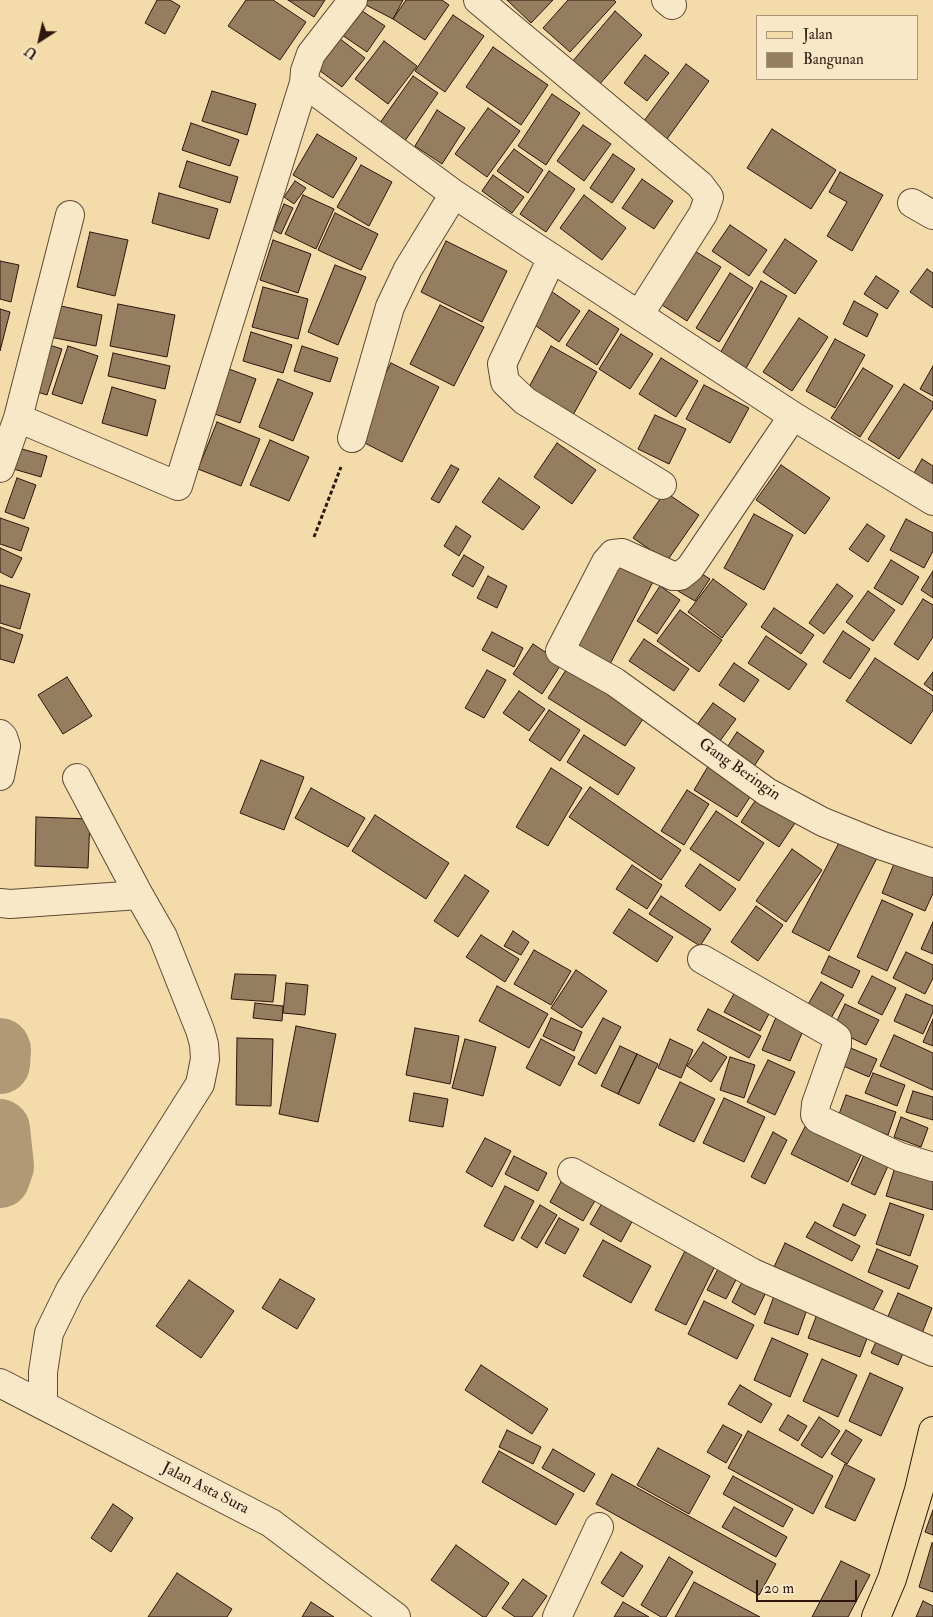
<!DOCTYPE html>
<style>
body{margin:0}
#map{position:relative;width:933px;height:1617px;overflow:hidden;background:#f4dcaa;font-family:"IM FELL Double Pica",serif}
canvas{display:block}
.legend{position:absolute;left:756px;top:15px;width:162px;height:65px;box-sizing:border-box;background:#f8e8c8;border:1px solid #a7947d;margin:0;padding:6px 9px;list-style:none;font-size:15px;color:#2e160d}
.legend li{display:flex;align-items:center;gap:10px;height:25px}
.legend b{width:25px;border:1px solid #a7947d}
.north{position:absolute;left:15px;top:15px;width:50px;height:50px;-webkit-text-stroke:4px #f8e8c8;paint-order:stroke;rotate:215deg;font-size:14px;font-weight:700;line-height:20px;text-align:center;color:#2e160d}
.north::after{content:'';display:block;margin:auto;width:18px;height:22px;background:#2e160d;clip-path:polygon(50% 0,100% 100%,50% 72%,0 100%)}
.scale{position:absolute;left:756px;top:1580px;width:101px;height:22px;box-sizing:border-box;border:2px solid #2e160d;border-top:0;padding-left:6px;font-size:15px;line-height:18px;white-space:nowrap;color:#2e160d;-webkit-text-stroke:4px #f8e8c8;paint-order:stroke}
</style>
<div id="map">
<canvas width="933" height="1617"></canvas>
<ul class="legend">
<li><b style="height:6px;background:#f4dcaa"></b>Jalan</li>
<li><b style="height:14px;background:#957d5f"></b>Bangunan</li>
</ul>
<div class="north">U</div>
<div class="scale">20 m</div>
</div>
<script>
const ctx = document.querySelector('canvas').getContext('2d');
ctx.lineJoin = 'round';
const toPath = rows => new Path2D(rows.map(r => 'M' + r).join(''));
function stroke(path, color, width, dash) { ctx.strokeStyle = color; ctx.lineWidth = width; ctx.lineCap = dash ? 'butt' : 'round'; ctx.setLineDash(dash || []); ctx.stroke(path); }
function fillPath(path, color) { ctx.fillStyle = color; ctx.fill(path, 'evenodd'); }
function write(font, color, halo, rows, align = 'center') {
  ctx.font = font + ' "IM FELL Double Pica",serif'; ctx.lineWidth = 4; ctx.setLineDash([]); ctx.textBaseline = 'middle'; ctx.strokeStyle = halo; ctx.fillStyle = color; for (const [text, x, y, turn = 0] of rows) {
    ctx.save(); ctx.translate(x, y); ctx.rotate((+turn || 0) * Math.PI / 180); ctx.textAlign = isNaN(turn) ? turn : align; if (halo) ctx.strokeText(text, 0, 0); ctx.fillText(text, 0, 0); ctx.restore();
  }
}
const river = toPath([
 [0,1048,1,1050,0,1064],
 [0,1129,4,1166,0,1178]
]);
const building = toPath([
 [157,0,170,0,180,6,165,34,145,23,157,0],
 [246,0,273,0,306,22,280,60,228,26,246,0],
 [288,0,325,0,314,17,288,0],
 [367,0,403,0,393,19,364,4,367,0],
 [406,0,442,0,449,5,425,40,393,19,406,0],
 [507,0,553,0,531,23,507,0],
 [568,0,614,0,616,2,570,52,543,28,568,0],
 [359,9,385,26,367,52,339,33,359,9],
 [615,11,642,35,599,85,572,62,615,11],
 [453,15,484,36,445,92,415,71,453,15],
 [335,35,365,58,342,87,312,65,335,35],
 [384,41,417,66,388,104,355,79,384,41],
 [493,47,548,85,521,125,466,87,493,47],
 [645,55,669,73,647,101,624,83,645,55],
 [686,64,709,81,664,143,641,125,686,64],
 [413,76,438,93,400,148,375,130,413,76],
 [212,91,256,104,247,135,202,121,212,91],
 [552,94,580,113,546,165,518,146,552,94],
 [488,108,520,131,487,177,455,154,488,108],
 [437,110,465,128,442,164,415,146,437,110],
 [191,123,239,140,230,166,182,150,191,123],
 [583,125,611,144,584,181,557,161,583,125],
 [772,129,836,170,811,209,747,168,772,129],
 [317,134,357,158,333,198,293,175,317,134],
 [514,149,543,170,528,193,497,171,514,149],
 [613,154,635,169,612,203,590,188,613,154],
 [187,161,238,177,230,203,179,187,187,161],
 [361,165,392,182,369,226,337,207,361,165],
 [549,171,575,189,546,232,520,214,549,171],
 [840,172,883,195,852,251,827,236,847,202,829,192,840,172],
 [493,175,524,197,512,213,482,191,493,175],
 [642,179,673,201,654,229,622,208,642,179],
 [295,181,306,188,294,204,284,197,295,181],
 [159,193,218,209,209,239,152,223,159,193],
 [303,195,334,209,316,249,285,234,303,195],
 [584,195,626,228,602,260,560,228,584,195],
 [284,204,293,208,281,234,273,230,284,204],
 [335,213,378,234,361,270,318,250,335,213],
 [730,225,767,250,749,276,712,251,730,225],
 [90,232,128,240,115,296,77,287,90,232],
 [785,239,817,261,795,294,763,272,785,239],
 [273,240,311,254,298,293,260,280,273,240],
 [446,241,507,271,482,322,421,292,446,241],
 [693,250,721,267,687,321,659,303,693,250],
 [0,261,19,265,11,302,0,299,0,261],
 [335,265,366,277,338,345,308,332,335,265],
 [927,269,933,273,933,308,910,292,927,269],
 [730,273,753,288,719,342,696,328,730,273],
 [876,276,899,291,887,309,864,294,876,276],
 [761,281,787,296,745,370,719,355,761,281],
 [263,287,308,299,298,339,252,327,263,287],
 [545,287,580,311,559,342,526,319,545,287],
 [854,301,878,314,867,337,843,324,854,301],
 [52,304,102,315,96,346,45,336,52,304],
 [118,304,175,315,167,357,110,346,118,304],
 [440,305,484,327,454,386,410,364,440,305],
 [0,309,10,312,0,351,0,309],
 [589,310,619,329,597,365,566,345,589,310],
 [799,318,828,337,792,391,763,372,799,318],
 [251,332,292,345,283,373,243,361,251,332],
 [621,334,653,354,630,389,599,369,621,334],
 [835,339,865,355,835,408,806,391,835,339],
 [46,344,62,349,47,395,31,390,46,344],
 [68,346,98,356,82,404,52,394,68,346],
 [302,346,338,358,330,382,294,371,302,346],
 [551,346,597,372,573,415,528,389,551,346],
 [113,353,170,366,165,389,108,376,113,353],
 [661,358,698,381,676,417,639,394,661,358],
 [391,363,439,387,402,462,353,437,391,363],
 [933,366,933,396,920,389,933,366],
 [863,368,893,386,860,437,831,418,863,368],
 [229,369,256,379,240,423,212,413,229,369],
 [278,379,313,393,293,441,259,427,278,379],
 [904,384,933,402,933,408,899,459,868,439,904,384],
 [704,385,749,408,730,443,686,419,704,385],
 [112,387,156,400,147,436,102,423,112,387],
 [655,415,686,429,669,464,638,449,655,415],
 [217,422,260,439,241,486,198,469,217,422],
 [270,440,309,457,289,501,250,485,270,440],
 [557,443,596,470,572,504,534,477,557,443],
 [15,447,47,456,41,477,10,468,15,447],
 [922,459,933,466,933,484,914,473,922,459],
 [451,465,459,469,439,503,431,499,451,465],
 [781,465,830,498,805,534,756,500,781,465],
 [17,478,36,485,24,519,5,512,17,478],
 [499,478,540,507,523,530,482,502,499,478],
 [665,492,699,515,667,561,633,538,665,492],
 [754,514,793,535,764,590,724,568,754,514],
 [0,518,29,528,21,551,0,544,0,518],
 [906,519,933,533,933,551,924,568,890,550,906,519],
 [867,524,885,536,868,562,849,549,867,524],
 [456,526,471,536,459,556,444,546,456,526],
 [0,548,22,558,12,578,0,572,0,548],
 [464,555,484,567,473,587,452,575,464,555],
 [617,558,655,578,609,666,571,646,617,558],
 [891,560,919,577,902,605,874,588,891,560],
 [694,569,710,579,695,601,678,591,694,569],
 [933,571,933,598,921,590,933,571],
 [488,576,507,586,497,608,477,598,488,576],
 [713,579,747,604,722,638,688,612,713,579],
 [837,584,853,596,824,634,809,623,837,584],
 [0,585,30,594,20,629,0,623,0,585],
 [660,586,680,600,657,634,637,621,660,586],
 [868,591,895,610,873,641,846,622,868,591],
 [923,599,933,605,933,637,918,660,894,644,923,599],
 [774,608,814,635,801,654,761,627,774,608],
 [680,610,722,640,699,672,657,641,680,610],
 [0,627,23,635,14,663,0,659,0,627],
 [843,631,870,649,850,679,823,662,843,631],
 [492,632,523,648,514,667,482,650,492,632],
 [766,636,807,664,789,690,748,663,766,636],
 [644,639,689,669,674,691,629,661,644,639],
 [533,644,562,663,542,694,513,674,533,644],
 [875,658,933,696,933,710,911,744,846,701,875,658],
 [734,663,759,680,744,702,719,685,734,663],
 [568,667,645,716,625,746,548,698,568,667],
 [487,670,506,680,484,718,465,708,487,670],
 [933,672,933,691,924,684,933,672],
 [67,677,92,716,63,734,38,695,67,677],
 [519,691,545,709,529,731,503,713,519,691],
 [713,703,736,719,717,745,694,729,713,703],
 [549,710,580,730,560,761,529,740,549,710],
 [737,732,764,751,751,771,724,752,737,732],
 [584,735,635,768,618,795,567,762,584,735],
 [261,760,304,777,284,830,240,813,261,760],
 [710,763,754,791,737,817,694,790,710,763],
 [551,768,582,788,548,846,516,827,551,768],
 [590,787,681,850,661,880,569,817,590,787],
 [311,788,365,818,348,847,295,818,311,788],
 [687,790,709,804,684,845,661,831,687,790],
 [759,795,797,820,779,847,741,822,759,795],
 [716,811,764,843,739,881,690,849,716,811],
 [375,815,449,863,426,899,352,851,375,815],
 [36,817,90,819,88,868,35,866,36,817],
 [841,839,877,858,829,951,792,932,841,839],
 [792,849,822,870,786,922,756,901,792,849],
 [896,859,933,874,933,893,925,911,882,893,896,859],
 [700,864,736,889,720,911,685,886,700,864],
 [632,865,662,885,647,909,616,889,632,865],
 [465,875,489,891,458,937,434,921,465,875],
 [661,896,711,929,700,946,649,914,661,896],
 [882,900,913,914,887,971,857,957,882,900],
 [756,906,783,925,758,961,731,942,756,906],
 [629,909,673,937,657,962,613,933,629,909],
 [933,922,933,954,921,949,933,922],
 [513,931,529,942,521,955,504,946,513,931],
 [481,935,519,959,505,982,466,957,481,935],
 [534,950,571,971,551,1005,514,984,534,950],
 [906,952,933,965,933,978,925,994,893,978,906,952],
 [829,956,860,971,852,988,821,973,829,956],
 [576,970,607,991,582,1028,551,1008,576,970],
 [235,974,276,975,273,1002,231,999,235,974],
 [872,976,896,988,882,1015,858,1003,872,976],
 [821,982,844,995,830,1020,807,1006,821,982],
 [286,983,308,985,305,1015,283,1013,286,983],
 [497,986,548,1014,529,1048,479,1021,497,986],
 [736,990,771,1010,760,1031,724,1012,736,990],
 [906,994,933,1006,933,1012,923,1034,894,1021,906,994],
 [255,1003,283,1006,282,1021,253,1018,255,1003],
 [845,1004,879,1020,866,1045,833,1029,845,1004],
 [708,1009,761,1036,749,1058,697,1030,708,1009],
 [777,1015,805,1026,790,1061,762,1050,777,1015],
 [551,1018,582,1032,574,1051,543,1036,551,1018],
 [603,1018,621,1027,596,1074,578,1064,603,1018],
 [933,1019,933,1046,923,1042,933,1019],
 [296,1026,336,1034,318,1122,279,1114,296,1026],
 [415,1028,459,1036,450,1084,406,1075,415,1028],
 [894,1035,933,1053,933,1090,880,1066,894,1035],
 [237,1038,273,1039,271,1106,236,1105,237,1038],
 [465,1039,496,1047,483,1096,452,1088,465,1039],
 [541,1039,575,1057,560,1086,526,1068,541,1039],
 [670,1039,693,1050,681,1078,658,1068,670,1039],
 [703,1042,727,1057,711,1082,687,1066,703,1042],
 [841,1044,877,1059,869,1077,834,1062,841,1044],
 [620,1046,637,1054,618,1094,601,1086,620,1046],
 [637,1054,658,1064,639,1104,618,1094,637,1054],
 [730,1057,755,1065,744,1098,720,1090,730,1057],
 [768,1060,795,1072,775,1115,747,1102,768,1060],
 [873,1073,905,1085,897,1106,865,1093,873,1073],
 [680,1082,715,1099,694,1142,659,1125,680,1082],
 [913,1091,933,1097,933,1120,906,1112,913,1091],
 [414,1093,448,1099,443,1127,409,1121,414,1093],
 [846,1095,896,1112,888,1135,838,1117,846,1095],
 [724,1098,765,1117,744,1162,703,1143,724,1098],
 [901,1117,928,1128,921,1147,894,1137,901,1117],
 [809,1119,865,1147,848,1182,791,1154,809,1119],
 [773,1132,787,1140,765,1184,751,1177,773,1132],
 [485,1138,511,1151,492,1187,466,1172,485,1138],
 [868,1146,892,1157,875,1195,851,1184,868,1146],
 [514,1156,547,1173,538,1191,505,1174,514,1156],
 [897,1161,933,1172,933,1210,886,1196,897,1161],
 [562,1180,596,1199,583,1221,550,1202,562,1180],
 [505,1186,534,1201,513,1241,484,1226,505,1186],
 [605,1198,635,1216,621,1242,590,1224,605,1198],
 [890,1203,924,1215,910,1256,876,1244,890,1203],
 [843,1204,866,1215,855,1236,833,1226,843,1204],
 [540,1205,557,1215,537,1248,521,1238,540,1205],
 [559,1218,579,1229,565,1254,545,1243,559,1218],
 [815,1222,860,1246,852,1261,806,1237,815,1222],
 [603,1240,651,1266,631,1303,583,1276,603,1240],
 [785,1243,883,1291,871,1314,774,1267,785,1243],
 [686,1249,716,1264,686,1325,655,1310,686,1249],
 [877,1249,918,1266,909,1289,868,1272,877,1249],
 [721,1263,740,1272,726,1299,707,1290,721,1263],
 [745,1276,768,1288,755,1315,732,1302,745,1276],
 [280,1279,315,1299,297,1329,262,1308,280,1279],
 [189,1280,234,1311,201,1358,156,1326,189,1280],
 [777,1288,810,1301,798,1335,764,1323,777,1288],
 [898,1293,932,1308,921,1336,886,1321,898,1293],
 [704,1301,754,1325,737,1359,688,1334,704,1301],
 [819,1309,871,1328,860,1357,808,1338,819,1309],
 [880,1333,907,1344,898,1365,871,1353,880,1333],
 [772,1338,808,1354,790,1397,754,1380,772,1338],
 [822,1359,857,1375,838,1417,803,1401,822,1359],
 [481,1365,548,1409,532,1434,465,1390,481,1365],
 [870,1373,903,1388,881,1436,849,1421,870,1373],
 [740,1385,772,1404,761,1423,728,1404,740,1385],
 [788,1415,807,1426,798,1441,779,1430,788,1415],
 [819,1417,840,1431,822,1458,801,1445,819,1417],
 [723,1425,742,1435,726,1463,707,1452,723,1425],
 [507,1430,541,1447,533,1464,499,1447,507,1430],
 [846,1430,862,1440,847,1464,831,1454,846,1430],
 [748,1431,833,1476,813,1514,728,1468,748,1431],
 [658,1448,710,1476,689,1514,637,1485,658,1448],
 [553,1449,595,1474,584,1492,542,1468,553,1449],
 [499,1451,574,1494,556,1525,482,1482,499,1451],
 [845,1464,875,1479,855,1521,825,1507,845,1464],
 [612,1474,776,1564,759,1595,596,1504,612,1474],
 [733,1476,793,1509,783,1527,723,1494,733,1476],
 [113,1504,133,1518,111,1552,91,1538,113,1504],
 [734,1507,787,1537,776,1557,722,1527,734,1507],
 [933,1510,933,1535,925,1532,933,1510],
 [932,1543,933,1543,933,1592,919,1587,932,1543],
 [456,1545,509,1583,486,1617,483,1617,431,1580,456,1545],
 [621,1552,643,1566,623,1597,601,1583,621,1552],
 [669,1557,693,1572,666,1617,661,1617,641,1605,669,1557],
 [841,1561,870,1575,848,1617,812,1617,841,1561],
 [177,1573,232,1609,227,1617,148,1617,177,1573],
 [523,1579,547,1596,532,1617,515,1617,502,1608,523,1579],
 [694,1582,760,1617,675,1617,694,1582],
 [923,1601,933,1606,933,1617,916,1617,923,1601],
 [311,1602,334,1617,302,1617,311,1602],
 [623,1602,649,1617,614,1617,623,1602]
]);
const path = toPath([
 [314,537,341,467]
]);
const minor = toPath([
 [478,0,700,185,709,197,703,214,639,315],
 [666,0,672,5],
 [304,83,454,194,793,416,933,501],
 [912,203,933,215],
 [552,258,502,364,505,382,525,401,662,485],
 [793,416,690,568,680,576,673,576,622,553,613,554,606,562,560,651,615,682,767,792,823,822,880,845,933,863],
 [18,418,178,486,304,83,305,71,311,54,353,0],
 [352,438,390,307,408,269,454,194],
 [0,468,18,418,70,215],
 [0,734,3,737,6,746,0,776],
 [0,903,10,904,139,895],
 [702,959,829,1032,837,1038,837,1045,816,1104,815,1115,818,1119,900,1157,933,1167],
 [572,1172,753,1273,933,1352],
 [0,1383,271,1523,396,1617],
 [43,1405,43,1372,49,1333,70,1290,200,1084,205,1059,204,1044,200,1030,163,937,139,895,77,778],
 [557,1617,599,1527]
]);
const major = toPath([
 [876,1617,892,1579,919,1490,933,1431]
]);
const streetNames = [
 ["Gang Beringin",739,770,35],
 ["Jalan Asta Sura",205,1489,27]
];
stroke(river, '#b19975', 60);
fillPath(building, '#957d5f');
stroke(building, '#2e160d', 1);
stroke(minor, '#604834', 30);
stroke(major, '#2e160d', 30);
stroke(path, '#2e160d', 3, [4, 2.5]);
stroke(minor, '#f8e8c8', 28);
stroke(major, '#f4dcaa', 28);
write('16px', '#2e160d', '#f8e8c8', streetNames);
</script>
